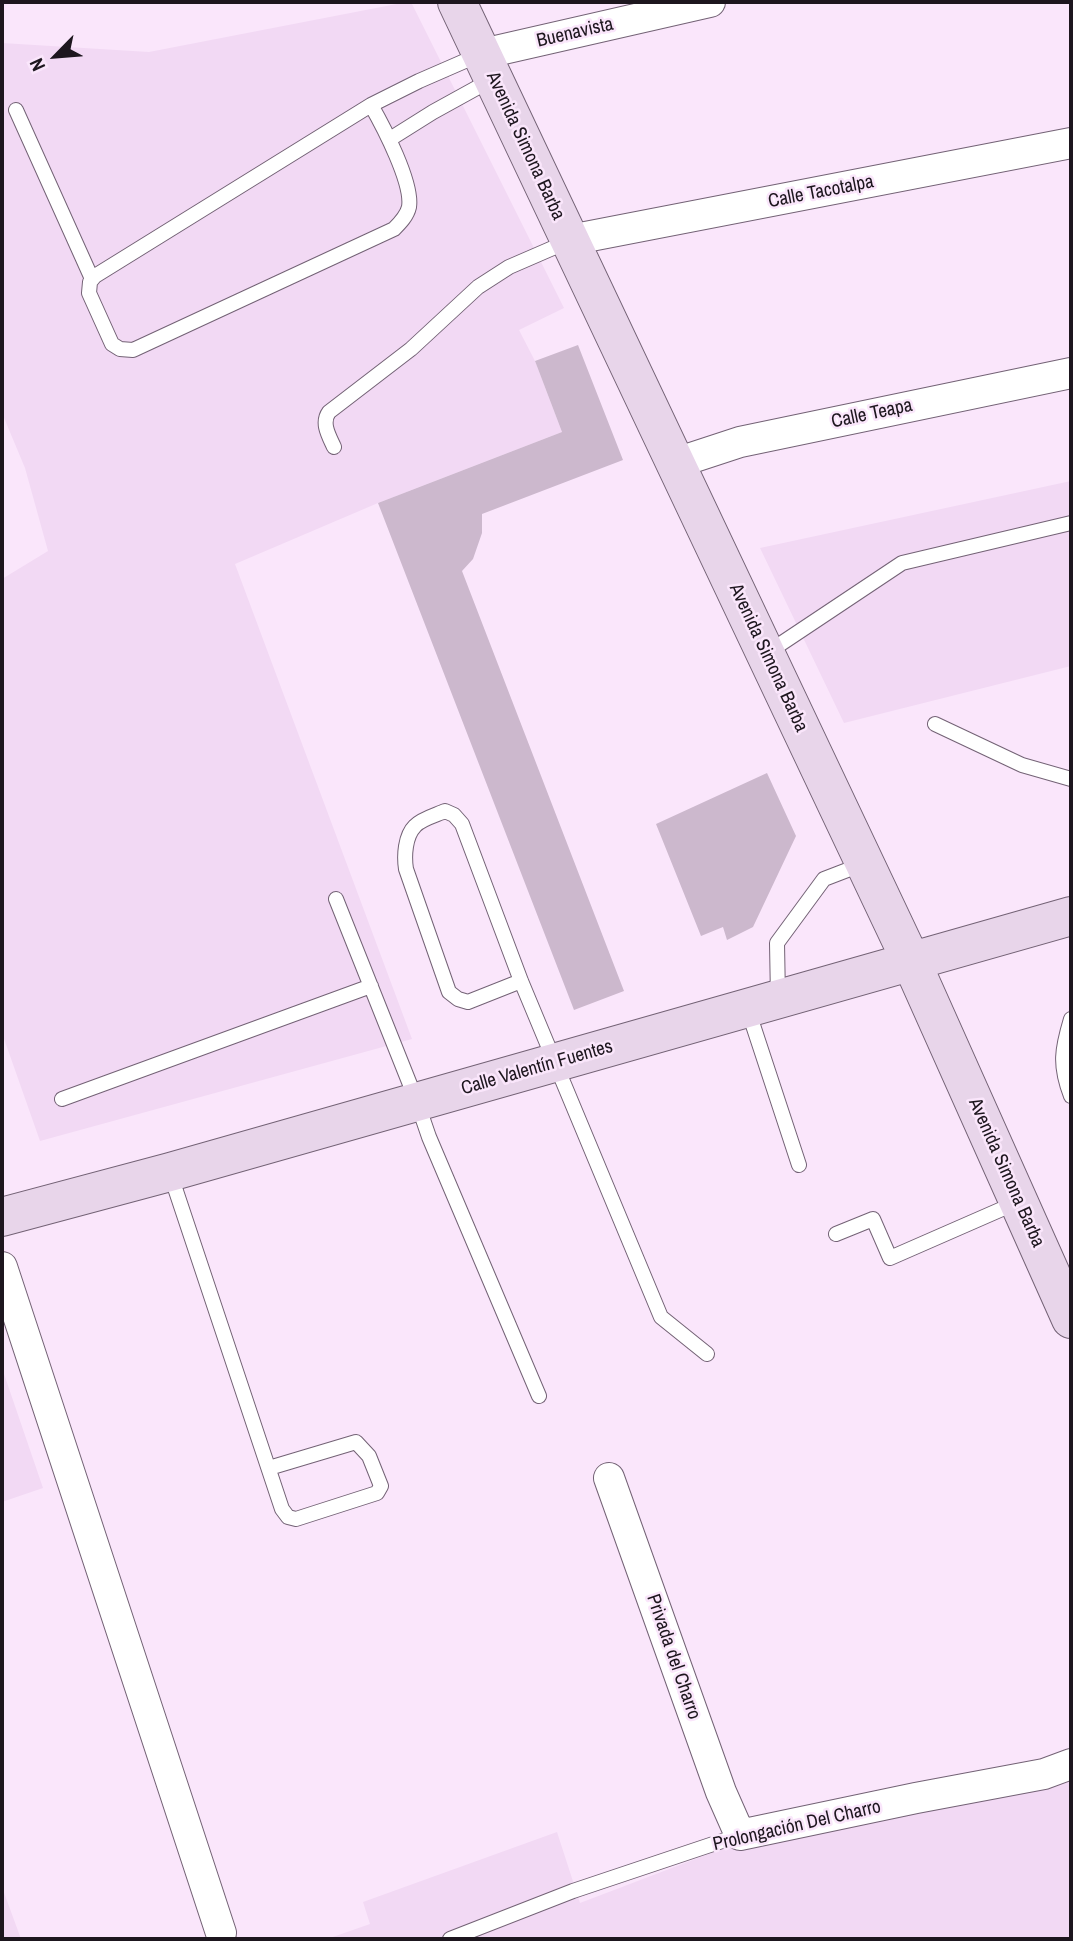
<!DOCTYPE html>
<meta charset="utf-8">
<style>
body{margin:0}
#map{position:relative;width:1073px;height:1941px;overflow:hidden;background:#fae6fb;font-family:"Archivo Narrow",sans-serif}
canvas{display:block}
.frame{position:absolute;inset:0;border:4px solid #1d161e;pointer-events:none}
.north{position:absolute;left:21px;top:21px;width:70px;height:70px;-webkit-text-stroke:5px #fae6fb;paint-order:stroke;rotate:245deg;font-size:19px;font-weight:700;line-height:28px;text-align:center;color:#1d161e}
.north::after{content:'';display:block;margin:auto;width:24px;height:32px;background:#1d161e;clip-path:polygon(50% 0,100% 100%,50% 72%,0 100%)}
</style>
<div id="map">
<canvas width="1073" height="1941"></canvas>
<div class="frame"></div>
<div class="north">N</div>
</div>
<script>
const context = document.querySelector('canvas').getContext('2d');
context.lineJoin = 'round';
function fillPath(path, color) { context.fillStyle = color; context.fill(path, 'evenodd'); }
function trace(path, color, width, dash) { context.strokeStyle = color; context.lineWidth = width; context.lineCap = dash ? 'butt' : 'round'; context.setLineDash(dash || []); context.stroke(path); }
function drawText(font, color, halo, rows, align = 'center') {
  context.font = font + ' "Archivo Narrow",sans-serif'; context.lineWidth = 5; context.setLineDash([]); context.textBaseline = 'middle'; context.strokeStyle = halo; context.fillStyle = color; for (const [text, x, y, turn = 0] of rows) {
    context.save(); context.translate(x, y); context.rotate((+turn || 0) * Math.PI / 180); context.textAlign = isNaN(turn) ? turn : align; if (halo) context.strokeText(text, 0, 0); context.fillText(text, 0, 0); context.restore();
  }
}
fillPath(new Path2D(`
 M407,2h4l153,306 -45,22 16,31 27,71 -184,71 -143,61 177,475 -372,102 -38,-108v-454l46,-28 -23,-83 -23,-55v-370l147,9z
 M1071,481v185l-227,57 -84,-175z
 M2,1368l41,120 -41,14z
 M1071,1769v170h-744l43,-15 -7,-22 194,-70 23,71 202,-77z
 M2,1887l19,52h-19z`), '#f2d9f4');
fillPath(new Path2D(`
 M578,345l45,115 -141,54v19l-9,26 -11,12 162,420 -50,19 -196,-507 184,-71 -27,-71z
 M767,773l29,63 -43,91 -26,13 -4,-13 -22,9 -45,-112z`), '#ccb8cd');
const lane = new Path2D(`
 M371,105c12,21 42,78 38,102 -2,9 -9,16 -15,22l-261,121 -13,-1 -8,-5 -23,-51 1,-11 5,-6 276,-171 48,-24 62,-27
 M16,110l76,169
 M390,139l43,-27 58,-32
 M334,447c-5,-11 -13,-24 -5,-35l82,-63 67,-62 31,-20 60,-26
 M767,653l135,-90 169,-40
 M935,724l87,41 49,14
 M336,899l81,203 12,35 110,259
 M521,981l-53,21 -10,-3 -9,-7 -43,-123c-2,-13 -1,-33 9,-43 6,-7 21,-11 30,-15l9,4 8,9 59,157 140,336 46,37
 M778,998l-1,-55 47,-64 39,-15
 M748,1010l51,155
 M1071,1019c-9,30 -12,46 0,77
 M62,1099l309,-113
 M170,1173l112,336 6,8 8,2 81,-26 4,-7 -12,-30 -13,-14 -87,26
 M836,1234l37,-15 17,39 128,-56
 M450,1939l123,-48 167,-56`);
const street = new Path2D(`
 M482,54l228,-52
 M570,240l501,-97
 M676,463l64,-21 331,-69
 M2,1267l219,666
 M609,1478l112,314 19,43 176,-37 128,-24 27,-10`);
const secondary = new Path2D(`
 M457,2l454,959 160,358
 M2,1217l168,-45 901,-256`);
trace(lane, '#736275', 16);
trace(street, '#736275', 32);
trace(secondary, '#736275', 40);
trace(lane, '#fff', 14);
trace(street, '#fff', 30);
trace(secondary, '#e8d5ea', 38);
drawText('19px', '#1d161e', '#fae6fb', [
 ["Buenavista",575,33,-13],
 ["Avenida Simona Barba",525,146,65],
 ["Calle Tacotalpa",821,192,-11],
 ["Calle Teapa",872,414,-12],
 ["Avenida Simona Barba",768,658,65],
 ["Calle Valentín Fuentes",537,1068,-16],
 ["Avenida Simona Barba",1006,1173,66],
 ["Privada del Charro",673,1657,71],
 ["Prolongación Del Charro",797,1826,-13]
]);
</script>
